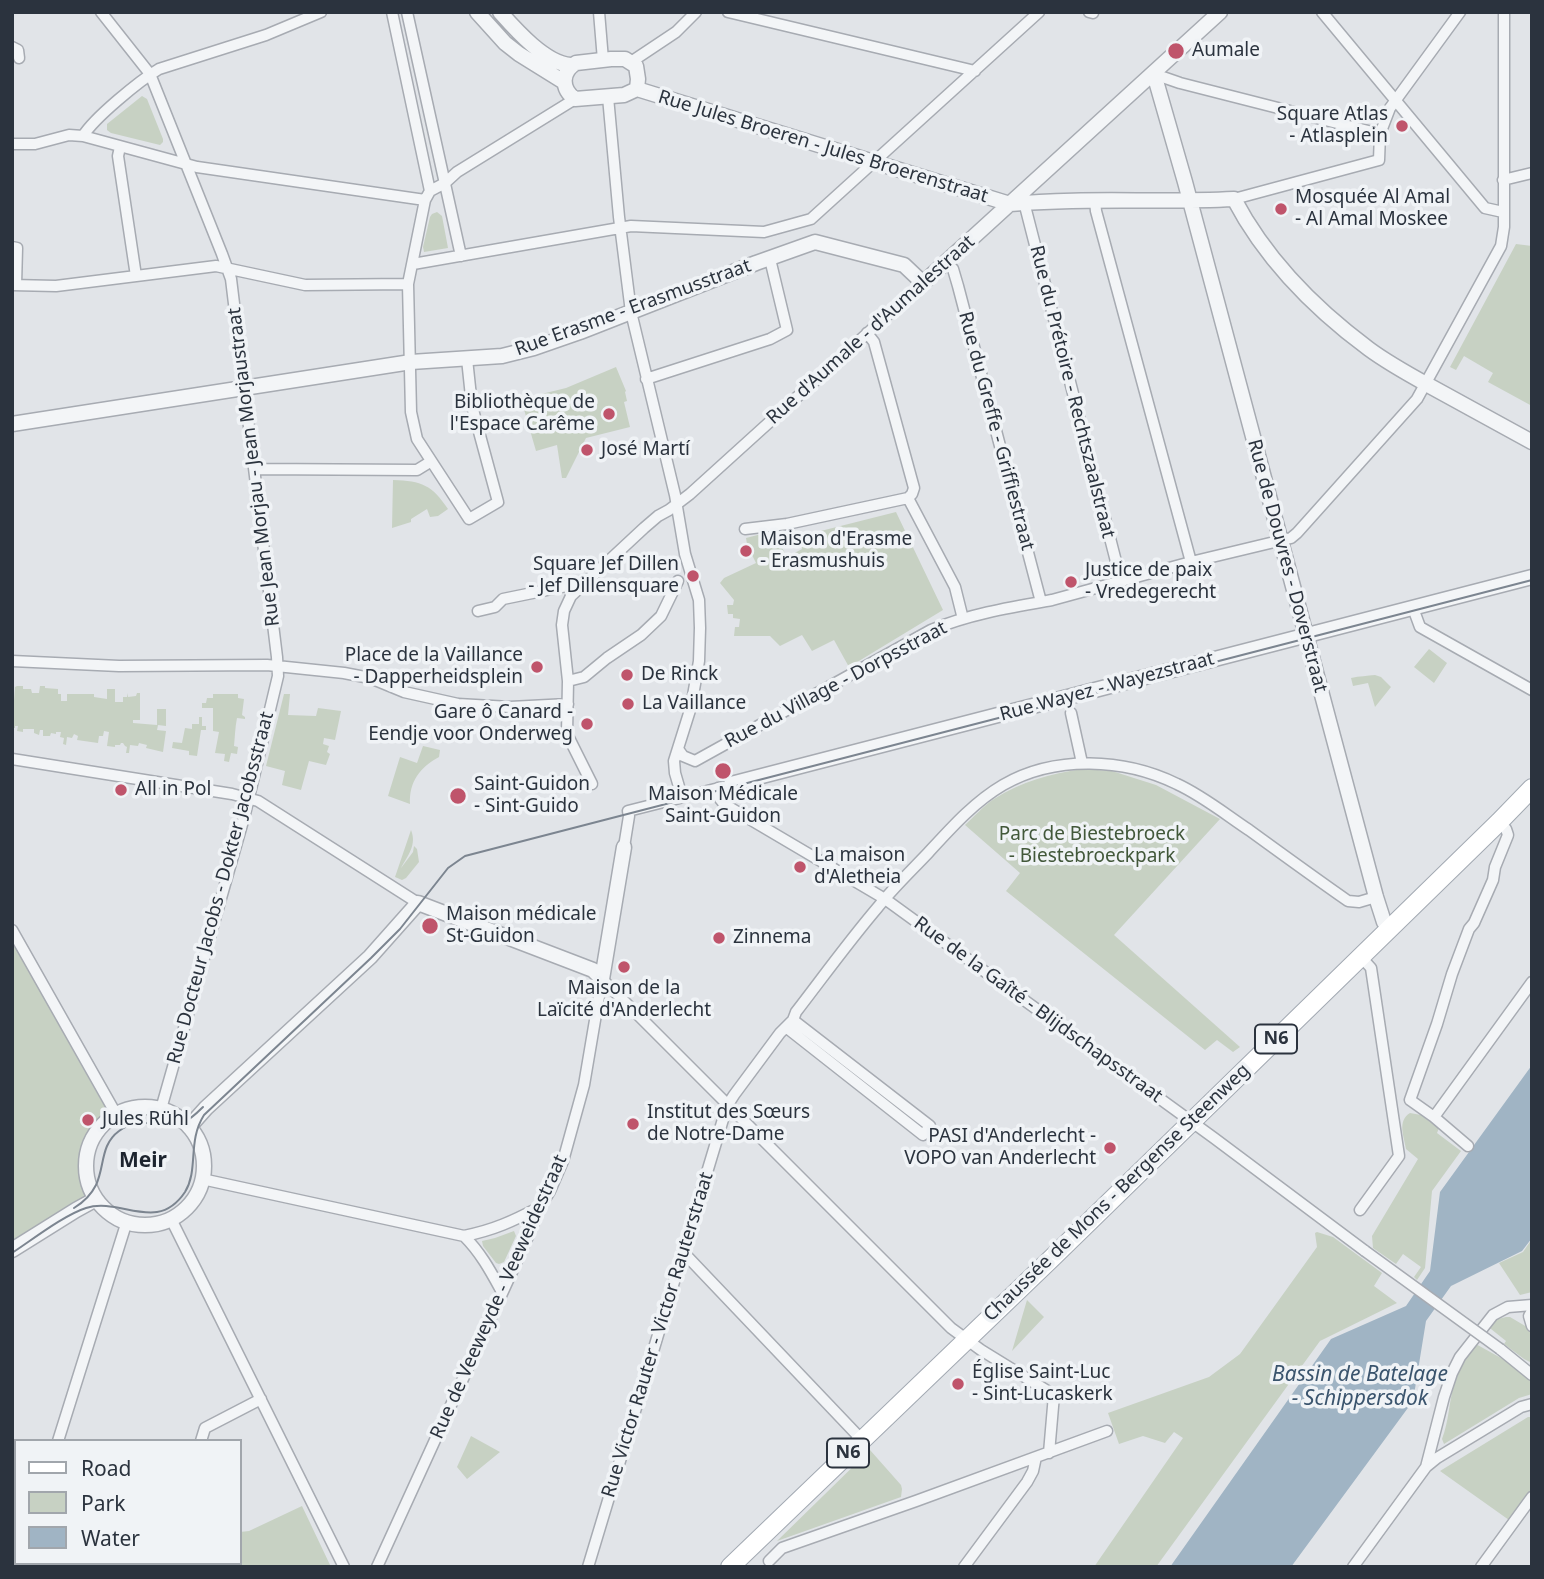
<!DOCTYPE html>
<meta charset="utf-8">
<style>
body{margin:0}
#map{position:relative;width:1544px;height:1579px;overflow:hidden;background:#e1e4e8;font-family:"Noto Sans",sans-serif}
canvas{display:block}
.frame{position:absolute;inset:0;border:14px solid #2b333e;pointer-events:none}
.legend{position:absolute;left:14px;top:1439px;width:228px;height:126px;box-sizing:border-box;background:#f0f3f6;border:2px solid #a1a6ac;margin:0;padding:9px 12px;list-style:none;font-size:21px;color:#2b333e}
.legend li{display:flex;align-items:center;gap:14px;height:35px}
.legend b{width:35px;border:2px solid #a1a6ac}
</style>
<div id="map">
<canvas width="1544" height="1579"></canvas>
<div class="frame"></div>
<ul class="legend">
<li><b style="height:9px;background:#fff"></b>Road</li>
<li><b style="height:19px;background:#c7d1c3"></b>Park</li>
<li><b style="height:19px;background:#a0b4c4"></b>Water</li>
</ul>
</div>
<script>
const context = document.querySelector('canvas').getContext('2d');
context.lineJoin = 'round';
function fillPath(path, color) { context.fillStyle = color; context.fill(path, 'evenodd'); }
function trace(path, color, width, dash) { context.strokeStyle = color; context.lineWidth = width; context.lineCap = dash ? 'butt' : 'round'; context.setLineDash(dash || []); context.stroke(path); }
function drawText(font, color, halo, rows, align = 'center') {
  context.font = font + ' "Noto Sans",sans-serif'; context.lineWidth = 7; context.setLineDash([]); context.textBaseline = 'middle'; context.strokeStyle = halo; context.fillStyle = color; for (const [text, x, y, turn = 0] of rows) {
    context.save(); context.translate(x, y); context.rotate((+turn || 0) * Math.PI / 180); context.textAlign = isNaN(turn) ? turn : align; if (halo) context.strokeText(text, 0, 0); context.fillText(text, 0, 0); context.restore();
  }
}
fillPath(new Path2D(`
 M142,96l5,3 16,40v3l-3,3 -49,-12 -4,-3v-6z
 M437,212l5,4 6,32 -24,4 -1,-5 7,-30 2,-3z
 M1516,244l16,2v160l-44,-24 5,-9 -29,-17 -8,14 -6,-3z
 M616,367l10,24 -1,1 2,9 -3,1 6,25 -44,11 -20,40h-4l-5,-33 -21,6 -15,-52 45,-11z
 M393,480c29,1 39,5 55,29l-10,7 -8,1 -3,-8 -16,10v3l-19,6z
 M896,512l47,98 -94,57 -15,-27 -22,11 -10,-16 -22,11 -10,-10h-36l1,-9h4l1,-8 -7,-1v-4h-5l-1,-9h6l1,-5 -14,-17 4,-5 32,-15 -4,-8 2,-2 -4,-9h-3l-1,-6 27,-7 14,26 15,-8 -1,-4 6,-3 -1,-3 -6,3 -3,-5z
 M1429,649l18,14 -13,20 -20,-16z
 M1375,675l6,2 10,10 -16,20 -7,-24 -15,3 -2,-8c9,-2 16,-2 24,-3z
 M17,686h6v3h8l1,4h7l1,-7h5v2l13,1v5h3v7h6v-7h27v3l13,2v-10h8v13h8v-5h4v-4l1,4 8,-1 1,-3h3v27h-7v3l24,2v-16h9v17l-8,-1 -1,5 9,1 -3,21 -17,-4 1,-3 -8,-2 -1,3 -8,-1 -1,8h-3l1,-6 -2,-1 -2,-3h-2l-1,2h-5v2l-8,-1 2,-14 -5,-1 -1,5h-4l-1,7 -21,-3 1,-4 -4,-2 -2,4 -5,-1 -1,8 -3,-1 1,-6 -4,-1 1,-5h-5v2l-5,-1 -1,3h-7v-6h-3l-1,5 -5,-2v-4h-11v3l-6,-1 1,-5h-3v2h-3l3,-41z
 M213,694h25v4l6,1 -2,16 3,2v2l-8,-1c-2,10 -2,18 -3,28l4,1 -1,7 -6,-1 -2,9 -5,-1 1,-7 -10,-1 4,-21 -6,-1v-23h-11v-5h4l1,-5h6z
 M284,694h6l-2,21 28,1 2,-8 23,3 -6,29 -11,-2 -1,6 6,2 -2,6 3,2 -4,11 -17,-4 -8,29 -19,-5 3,-14 -19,-5z
 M199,717h3v9h4v4h-5l-4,26 -8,-1v-4l-17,-3 1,-6 9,1 3,-15 7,1v-5h7z
 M423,746l17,4 -1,7c-19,10 -30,25 -29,47l-22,-8 12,-39 17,6z
 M1082,769l30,2 44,14 64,34 -106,116 126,112 -7,5 -16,-12 -12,10 -199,-159 14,-18 -55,-48c9,-8 18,-19 29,-26 28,-18 56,-25 88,-30z
 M411,830c6,15 -3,25 -10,38l12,-16 1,-6 3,3 2,13 -13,16 -4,2 -7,-3z
 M12,941l89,159 3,-1 3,10v5l-17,20 -7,16 -2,17 6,26 -2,4 -73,48z
 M1410,1113l11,2 18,13 -2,5 24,18 -29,40 -7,77 -8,12 -3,-3 7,-10 -18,-13 -7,10 -23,-16 -1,-12 46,-77 -12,-10c-2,-13 -9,-28 4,-36z
 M514,1231l2,5 -12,26 -5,2 -3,-1 -13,-17 -1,-5 13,-3z
 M1317,1232l16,5 49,36 -8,13 23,17 -77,38 -164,226h-62l89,-129 -9,-6 -9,11 -22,-7 -24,8 -11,-31 101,-36 31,-23 77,-107 -2,-14z
 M1532,1239v53l-12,3 -21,-32 24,-11z
 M1027,1300l17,17 -32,34z
 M1506,1317h4l22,13v33l-8,-4 -20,-15 2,-3 -20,-16 8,-5z
 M1474,1343l36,20 22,15v16l-13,4 -75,46 -2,-5c7,-18 7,-37 12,-55 4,-16 11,-27 20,-41z
 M1528,1417h4v72l-23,31 -69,-49z
 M471,1436l29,16 -33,27 -10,-12z
 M870,1450l31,35 1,4 -1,8 -124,44z
 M302,1506l29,61h-234l2,-4h141v-31l9,-1z`), '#c7d1c3');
fillPath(new Path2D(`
 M1532,1065v173l-10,13 -71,35 -25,35 -13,80 -122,166h-121l161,-228 75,-33 24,-35 10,-79z`), '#a0b4c4');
const minor = new Path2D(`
 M101,12l49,62 72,180 9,25 46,378 1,19 -33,138 -84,295
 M392,12l38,179
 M407,12l54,244
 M599,12l4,48
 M728,12l247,59
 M1089,12l4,1
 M1322,12l163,196 18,4
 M12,47l6,3 1,8
 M631,62l45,-30 20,-20
 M1154,74l26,9 200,51
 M608,97l11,120 12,95 44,183 10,59 14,46 1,28 -1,33 -8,46 -17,54 1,12 7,24
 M83,136c11,-18 56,-55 76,-67l107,-34 55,-23
 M12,144h23l34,-9 14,1 114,31 228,33
 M120,147l-2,9 18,120
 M1503,180l29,-7
 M1234,199l145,-39 1,-26 10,-26 70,-96
 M1095,201l1,10 95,351
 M1024,202l97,379
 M12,247l5,1 -1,37
 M945,262l8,7 5,17 83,316
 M413,264l218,-38 133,6 47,-13 228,-207
 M12,285l44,1 160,-20 89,19 103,-1
 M867,333l7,9 40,146 -2,6 -4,4
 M467,359l5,47 26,96 -29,17 -52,-80 -6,-27 -3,-128 17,-84 5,-9 15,-8 12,-11 118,-73
 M646,379l124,-40 17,-9 -17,-71
 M255,469l162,1 13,-8
 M908,498l47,89 8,32
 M745,529l42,-5 121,-26
 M1413,608l7,19 112,63
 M478,611l17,-4 8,-8 83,-17
 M12,661l107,5 148,-1 77,8 26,5 34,14 54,12 52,3 58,-3
 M568,681l16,-4 23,-19 34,-23 20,-19 17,-35
 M1071,713l11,50
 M678,749l5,7 12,5 236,-131c38,-16 81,-23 121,-30l139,-38 100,-24 6,-5 120,-134 84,-153 3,-19v-215
 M12,759l220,35 26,7 160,102
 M592,784l-25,-50 1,-53 -6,-56 2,-14 7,-15 73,-68 14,-12 11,-6 21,-16 233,-211
 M718,788l2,11 4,5 161,95 329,239 151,113
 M624,847l5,-31 -1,-5 95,-24
 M12,930l104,184
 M602,979l349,349 30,22 73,45 -5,58
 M787,1028l136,107 7,-9 -137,-106
 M1410,1100l27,-76 15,-50 17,-45 5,-6 19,-43 2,-13 13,-32 -2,-6 -7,-7
 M1410,1100l24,17 34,29
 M1434,1117l98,-135
 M202,1179l262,57c30,-6 49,-15 76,-29
 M1360,1210l39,-54 -28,-188 -10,-11
 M171,1219l173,348
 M464,1236c17,17 27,36 38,56
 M683,1252l179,188
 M1532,1311l-3,5 3,10
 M1500,1349l32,26
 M58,1441l69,-220
 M201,1441l4,-13 56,-29
 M1426,1467l11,-9 84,-51 11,-3
 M769,1561l13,-13 134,-47 191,-70
 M19,1567l1,-4
 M377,1567l154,-337 9,-23 10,-16 13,-30 21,-76 18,-106
 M588,1567l139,-461 7,-11 46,-62 13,-13 3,-8c27,-35 53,-71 82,-105 15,-19 33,-36 50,-54 23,-25 46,-51 75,-68 52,-30 121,-27 174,-1 26,12 48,30 72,46 33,24 66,48 99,71l11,1 17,-5
 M964,1567l63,-85 6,-11 3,-14
 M1353,1567l73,-100 18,-70 8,-24 8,-16 33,-42 15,-8 24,-2
 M1481,1567l51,-70`);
const tertiary = new Path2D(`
 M477,12l28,31 14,11 45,28
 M500,12c16,18 46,52 71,53
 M611,59h14l11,7 2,13 -1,10 -13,6 -49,4c-14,-10 -14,-27 1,-36z
 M1154,74l31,108 191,715 8,25 6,7
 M637,89l373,115c74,-7 149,-1 224,-5 31,59 81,110 135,150 19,14 39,25 59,36 35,19 69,38 104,57
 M12,424l399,-62 91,-6 32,-8 46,-16 176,-69 59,-21 89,23 19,18 297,-271
 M731,784l801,-207
 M602,979l22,-132
 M86 1166a59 59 0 1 1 118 0a59 59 0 1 1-118 0Z
 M189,1127l17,-19 164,-151 48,-54 175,67 9,9
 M12,1250l64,-40 20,-11`);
const primary = new Path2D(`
 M730,1567l323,-310 446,-435 33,-34`);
trace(minor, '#a7abb2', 13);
trace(tertiary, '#a7abb2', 17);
trace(primary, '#a2a9b2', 20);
trace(minor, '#f3f5f7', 10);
trace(tertiary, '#f3f5f7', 14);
trace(primary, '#fff', 18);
trace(new Path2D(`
 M74,1208c10,-6 17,-13 22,-23 9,-19 4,-40 23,-54 23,-18 41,0 63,-8 8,-3 15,-10 21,-16
 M12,1253c20,-13 52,-38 74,-45 35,-11 71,26 99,-16 14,-23 2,-50 19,-77l167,-157 29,-29 48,-61 17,-12 1067,-276`), '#7c8590', 2);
const minorBridge = new Path2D(`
 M1365,1251l135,98`);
trace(minorBridge, '#a7abb2', 13, []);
trace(minorBridge, '#f3f5f7', 10);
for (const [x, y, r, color] of [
 [1176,51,9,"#bf546b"],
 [1402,126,7,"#bf546b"],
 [1281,209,7,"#bf546b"],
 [609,414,7,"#bf546b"],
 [587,450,7,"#bf546b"],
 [746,551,7,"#bf546b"],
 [693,576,7,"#bf546b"],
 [1071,582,7,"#bf546b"],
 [537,667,7,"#bf546b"],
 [627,675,7,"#bf546b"],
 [628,704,7,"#bf546b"],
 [587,724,7,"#bf546b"],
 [723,771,9,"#bf546b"],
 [121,790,7,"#bf546b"],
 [458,796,9,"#bf546b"],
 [800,867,7,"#bf546b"],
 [430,926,9,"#bf546b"],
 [719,938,7,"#bf546b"],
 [624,967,7,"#bf546b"],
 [88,1120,7,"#bf546b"],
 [633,1124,7,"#bf546b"],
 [1110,1148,7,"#bf546b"],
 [958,1384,7,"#bf546b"]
]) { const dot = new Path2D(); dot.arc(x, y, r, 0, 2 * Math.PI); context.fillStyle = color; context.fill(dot); trace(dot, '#f0f3f6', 2.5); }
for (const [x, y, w] of [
 [1276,1039,42],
 [848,1453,42]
]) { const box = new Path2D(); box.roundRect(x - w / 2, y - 14.5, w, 29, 5); context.fillStyle = '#f0f3f6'; context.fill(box); trace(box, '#2b333e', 2); }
drawText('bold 18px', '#2b333e', null, [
 ["N6",1276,1039],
 ["N6",848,1453]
]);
drawText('19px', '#2b333e', '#f0f3f6', [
 ["Aumale",1192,51],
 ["Square Atlas",1388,115,"right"],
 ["- Atlasplein",1388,137,"right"],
 ["Mosquée Al Amal",1295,198],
 ["- Al Amal Moskee",1295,220],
 ["Bibliothèque de",595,403,"right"],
 ["l'Espace Carême",595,425,"right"],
 ["José Martí",601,450],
 ["Maison d'Erasme",760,540],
 ["- Erasmushuis",760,562],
 ["Square Jef Dillen",679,565,"right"],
 ["- Jef Dillensquare",679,587,"right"],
 ["Justice de paix",1085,571],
 ["- Vredegerecht",1085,593],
 ["Place de la Vaillance",523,656,"right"],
 ["- Dapperheidsplein",523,678,"right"],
 ["De Rinck",641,675],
 ["La Vaillance",642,704],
 ["Gare ô Canard -",573,713,"right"],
 ["Eendje voor Onderweg",573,735,"right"],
 ["Saint-Guidon",474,785],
 ["- Sint-Guido",474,807],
 ["All in Pol",135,790],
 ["Maison Médicale",723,795,"center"],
 ["Saint-Guidon",723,817,"center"],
 ["La maison",814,856],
 ["d'Aletheia",814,878],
 ["Maison médicale",446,915],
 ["St-Guidon",446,937],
 ["Zinnema",733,938],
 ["Maison de la",624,989,"center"],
 ["Laïcité d'Anderlecht",624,1011,"center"],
 ["Institut des Sœurs",647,1113],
 ["de Notre-Dame",647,1135],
 ["Jules Rühl",102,1120],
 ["PASI d'Anderlecht -",1096,1137,"right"],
 ["VOPO van Anderlecht",1096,1159,"right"],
 ["Église Saint-Luc",972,1373],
 ["- Sint-Lucaskerk",972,1395]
], 'left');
drawText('19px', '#2b333e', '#f0f3f6', [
 ["Rue Jules Broeren - Jules Broerenstraat",823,147,17],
 ["Rue Erasme - Erasmusstraat",633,308,-20],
 ["Rue d'Aumale - d'Aumalestraat",871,330,-42],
 ["Rue du Prétoire - Rechtszaalstraat",1072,392,76],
 ["Rue du Greffe - Griffiestraat",996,431,75],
 ["Rue Jean Morjau - Jean Morjaustraat",254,467,-97],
 ["Rue de Douvres - Doverstraat",1287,566,75],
 ["Rue du Village - Dorpsstraat",836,685,-28],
 ["Rue Wayez - Wayezstraat",1107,687,-15],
 ["Rue Docteur Jacobs - Dokter Jacobsstraat",221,888,-75],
 ["Rue de la Gaîté - Blijdschapsstraat",1038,1010,36],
 ["Chaussée de Mons - Bergense Steenweg",1117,1193,-44],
 ["Rue de Veeweyde - Veeweidestraat",499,1297,-66],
 ["Rue Victor Rauter - Victor Rauterstraat",658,1335,-73]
]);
drawText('19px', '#42583a', '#f0f3f6', [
 ["Parc de Biestebroeck",1092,835],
 ["- Biestebroeckpark",1092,857]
]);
drawText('bold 21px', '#1d242f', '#f0f3f6', [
 ["Meir",143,1161]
]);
drawText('italic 21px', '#3a546d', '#f0f3f6', [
 ["Bassin de Batelage",1360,1375],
 ["- Schippersdok",1360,1399]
]);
</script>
